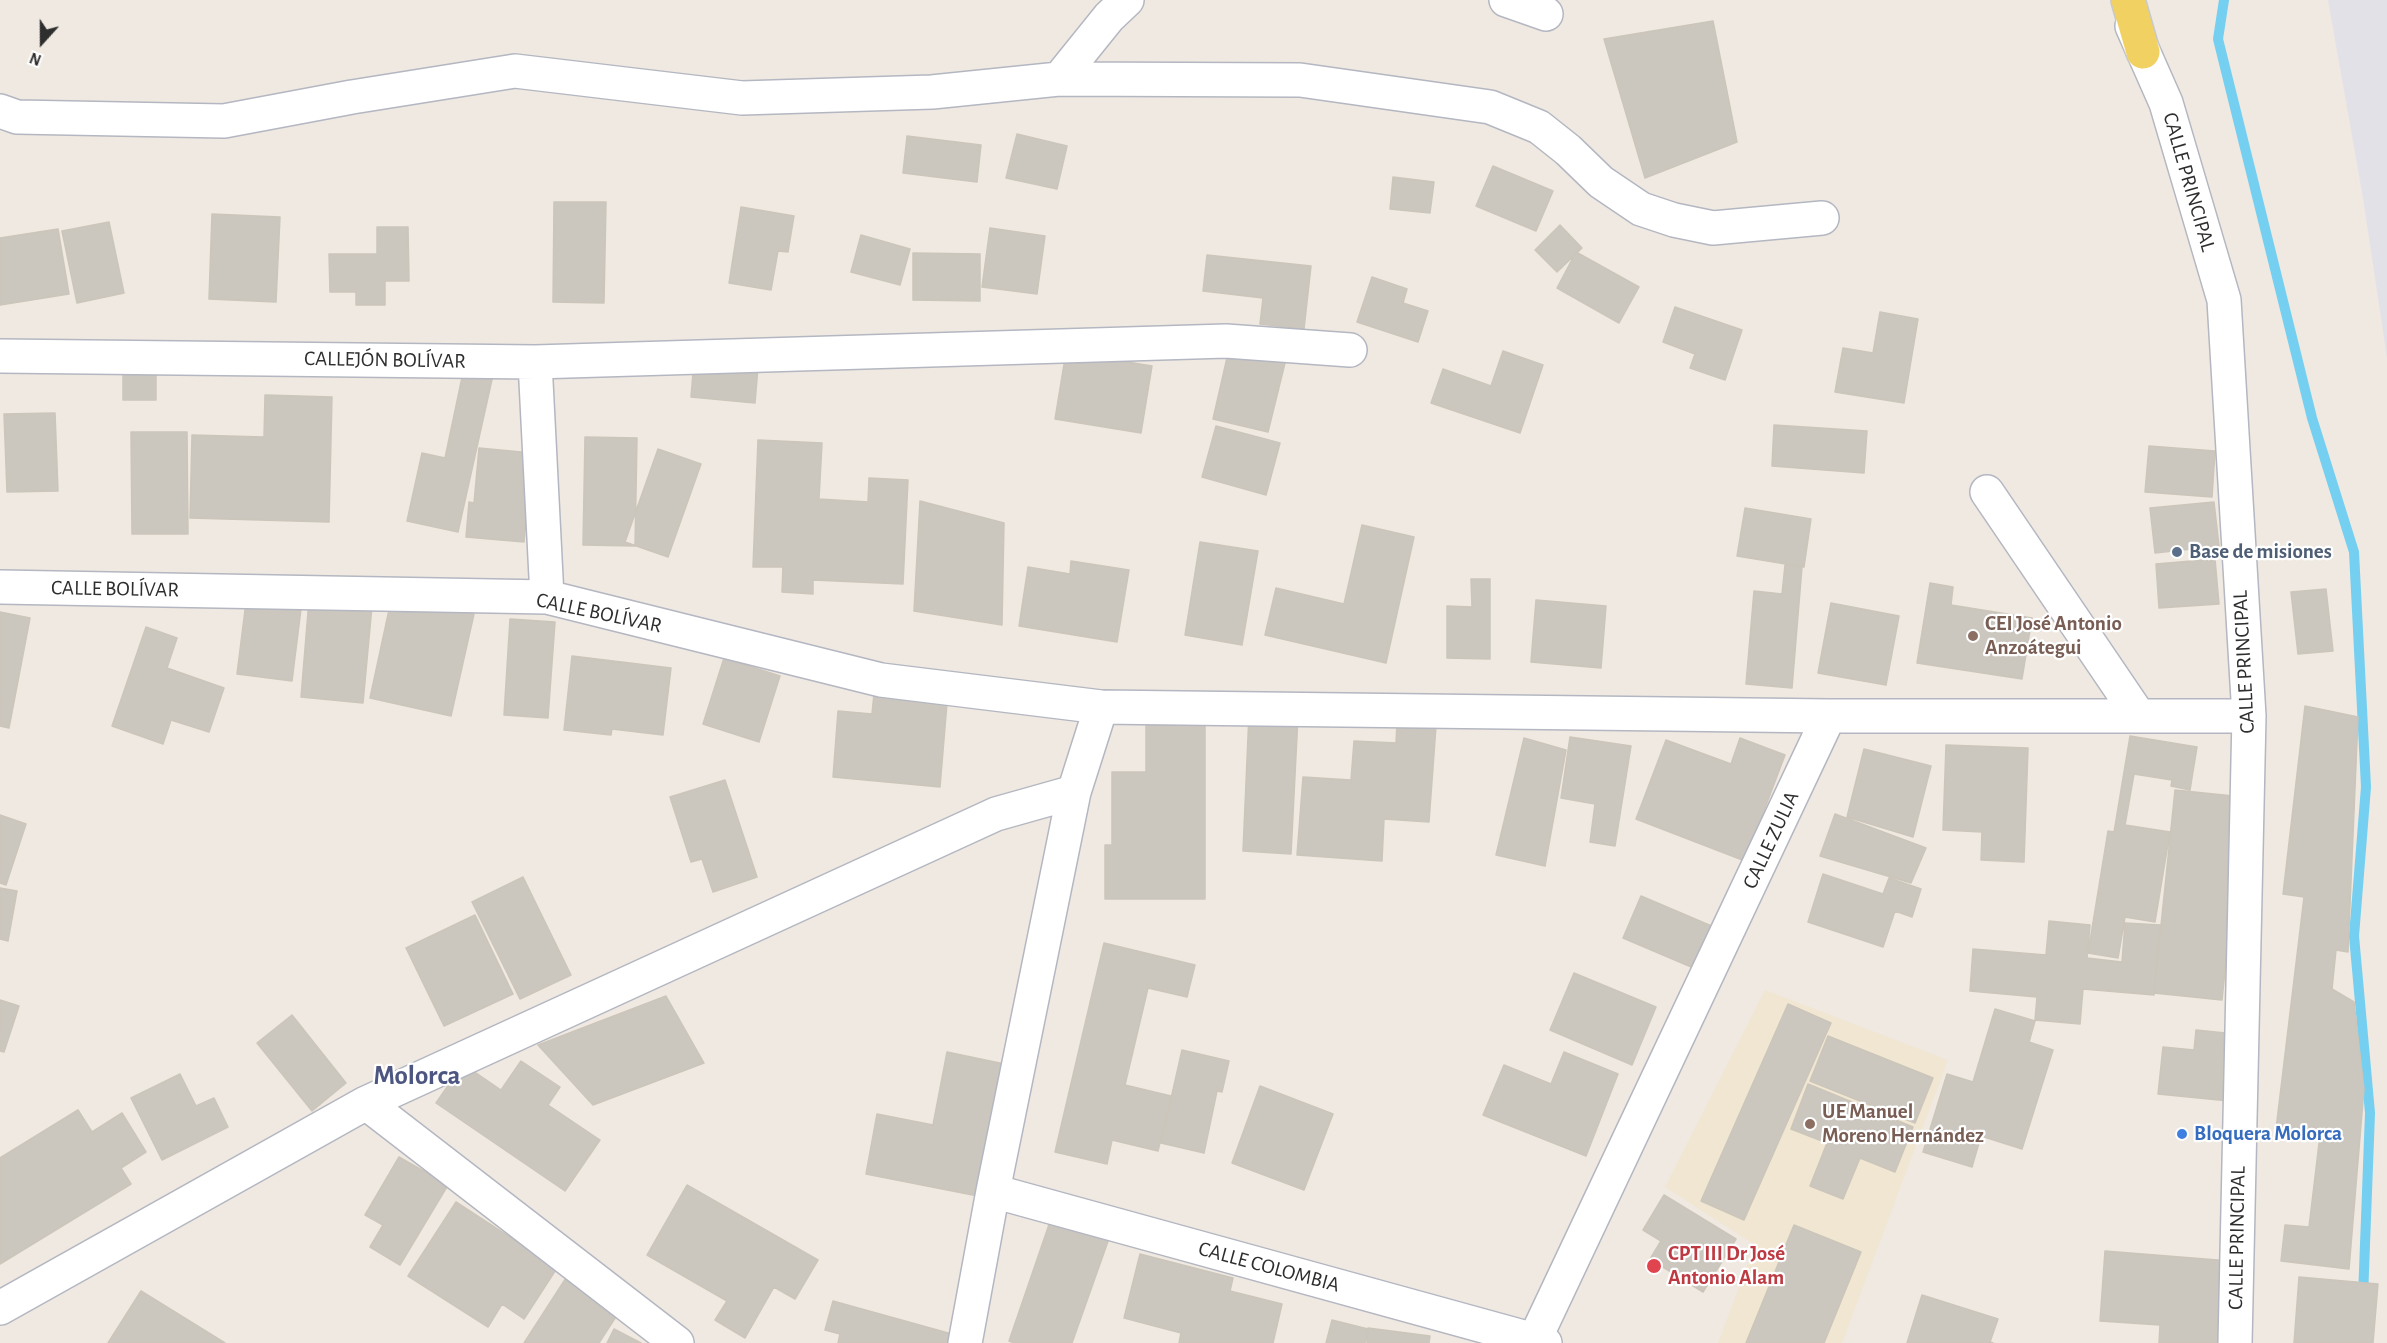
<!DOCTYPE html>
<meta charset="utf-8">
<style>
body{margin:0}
#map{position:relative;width:2387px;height:1343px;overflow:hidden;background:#efe9e1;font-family:"Alegreya Sans",sans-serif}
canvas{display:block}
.north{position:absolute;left:12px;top:12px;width:60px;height:60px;-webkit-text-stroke:4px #fff;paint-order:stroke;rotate:201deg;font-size:16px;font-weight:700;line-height:24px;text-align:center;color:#2e2e2e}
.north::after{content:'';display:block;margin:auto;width:21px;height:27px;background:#2e2e2e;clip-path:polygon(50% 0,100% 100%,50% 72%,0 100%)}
</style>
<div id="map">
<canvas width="2387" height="1343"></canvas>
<div class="north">N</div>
</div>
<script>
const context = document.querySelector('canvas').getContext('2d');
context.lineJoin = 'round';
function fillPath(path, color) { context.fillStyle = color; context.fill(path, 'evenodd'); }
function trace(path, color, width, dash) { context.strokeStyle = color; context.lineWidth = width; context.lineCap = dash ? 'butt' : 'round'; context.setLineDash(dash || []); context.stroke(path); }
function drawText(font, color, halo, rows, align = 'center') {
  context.font = font + ' "Alegreya Sans",sans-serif'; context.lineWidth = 4.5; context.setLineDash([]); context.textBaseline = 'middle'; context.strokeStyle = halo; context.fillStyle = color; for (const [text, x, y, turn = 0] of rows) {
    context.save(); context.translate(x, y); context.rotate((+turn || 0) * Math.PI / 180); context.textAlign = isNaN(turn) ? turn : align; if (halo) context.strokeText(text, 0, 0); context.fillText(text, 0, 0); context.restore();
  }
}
fillPath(new Path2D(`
 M2328,0h59v358l-24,-160z`), '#e3e1e8');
fillPath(new Path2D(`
 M1765,990l183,70 -106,283h-124l37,-98 -90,-58z`), '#f0e6d1');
trace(new Path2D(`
 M2224,0l-6,39 94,379 42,134 12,235 -12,149 16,177 -7,184`), '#75cff0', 10);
const building = new Path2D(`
 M1713,21l24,121 -92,36 -41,-139z
 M1017,134l50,12 -10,43 -51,-11z
 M907,136l74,9 -4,37 -74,-9z
 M1493,166l60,25 -17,40 -60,-25z
 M1393,177l41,5 -4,31 -40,-4z
 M554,202h52l-2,101 -51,-1z
 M741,207l53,9 -6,36 -10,-1 -7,39 -42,-7z
 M212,214l68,3 -4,85 -67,-3z
 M109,222l15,71 -47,10 -15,-72z
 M1560,225l22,23 -25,24 -22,-22z
 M377,227h31l1,54h-24v24h-29v-13h-26l-1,-38h48z
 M990,228l55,8 -8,58 -55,-7z
 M58,229l11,65 -69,11v-67z
 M861,235l49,14 -10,36 -49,-13z
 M1576,252l63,35 -20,36 -62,-35z
 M913,253l67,1v47l-67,-1z
 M1207,255l104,11 -7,63 -44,-5 3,-26 -60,-7z
 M1372,277l35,12 -4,14 25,8 -10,31 -61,-20z
 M1675,307l67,23 -17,50 -35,-12 5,-14 -32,-12z
 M1880,312l38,7 -14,84 -69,-11 8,-44 30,5z
 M1229,349l56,14 -17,69 -55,-13z
 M1503,351l40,14 -23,68 -89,-30 12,-34 48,17z
 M1066,352l86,14 -11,67 -86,-14z
 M694,361l64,6 -3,36 -64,-6z
 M123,363h33v37h-33z
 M464,368l29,7 -35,157 -51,-11 15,-68 23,5z
 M265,395l67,2 -3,125 -139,-4 2,-83 72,2z
 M55,413l3,78 -51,1 -3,-78z
 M1774,425l93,6 -3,42 -92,-7z
 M1216,426l64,17 -14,52 -64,-18z
 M131,432h56l1,102h-56z
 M585,437l52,1 -2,108 -52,-1z
 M758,440l64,3 -3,56 49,3 1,-24 39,2 -5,104 -90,-4v14l-31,-2 1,-25h-30z
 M2149,446l66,5 -3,46 -67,-5z
 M479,448l53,5 -8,89 -58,-5 3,-35 5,1z
 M658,449l43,15 -33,93 -43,-15z
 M920,501l84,22 -2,102 -88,-14z
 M2214,502l5,44 -64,7 -5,-45z
 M1745,508l66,11 -7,48 -67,-11z
 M1362,525l52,12 -28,126 -121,-28 11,-47 68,16z
 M1200,542l58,9 -16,94 -57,-10z
 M2215,559l4,45 -60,4 -3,-44z
 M1071,561l58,9 -12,72 -98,-16 9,-59 42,7z
 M1785,565l17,2 -10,121 -46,-4 8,-93 28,3z
 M1471,579h19v80l-43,-1v-52l25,1z
 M1930,583l23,4 -2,18 81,13 -10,61 -105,-16z
 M2326,589l7,62 -35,3 -7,-62z
 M247,594l55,7 -10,80 -55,-7z
 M392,596l82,18 -23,102 -81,-18z
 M309,600l63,6 -9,97 -62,-6z
 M1536,600l70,6 -5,62 -70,-6z
 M1831,603l68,13 -13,69 -68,-12z
 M0,612l30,6 -21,110 -9,-2z
 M510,619l45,3 -7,96 -44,-3z
 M146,627l31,11 -10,30 57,20 -15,44 -38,-12 -8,24 -51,-18z
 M572,656l99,12 -8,67 -51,-6 -1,6 -47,-5z
 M724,658l56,18 -21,66 -56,-18z
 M875,684l73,7 -8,96 -107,-10 5,-66 34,3z
 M2305,706l53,11 -10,235 -12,-2 -4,39 22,13 10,87 -15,180 -68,-8 4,-36 24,2 11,-92 -44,-6 28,-232 -21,-3z
 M1249,714l49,2 -7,138 -48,-3z
 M1146,719h59v180h-100v-54h7v-73h34z
 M1397,723l39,3 -7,96 -45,-3 -2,42 -85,-6 6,-78 48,3 3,-39 42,2z
 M2130,736l67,11 -7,43 -19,-4 1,-6 -38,-6 -9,51 45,7 -15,90 -30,-5 -7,41 -30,-5 20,-122 6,1z
 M1570,737l61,9 -16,100 -25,-4 5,-38 -34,-6z
 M1524,738l42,12 -21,116 -49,-11z
 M1740,738l45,17 -40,106 -109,-42 30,-79 65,24z
 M1946,745l82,3 -4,114 -43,-2 1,-28 -39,-2z
 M1864,749l67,17 -18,71 -66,-20z
 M725,780l32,97 -44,15 -11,-33 -11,3 -21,-65z
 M2175,790l68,7 -21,203 -68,-7z
 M1835,814l91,34 -15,35 -91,-27z
 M0,815l26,9 -20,61 -6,-2z
 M1823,874l60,20 6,-16 32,11 -9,28 -17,-6 -12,36 -75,-25z
 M523,877l48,98 -51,24 -48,-97z
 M0,888l17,3 -9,50 -8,-2z
 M1641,896l80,34 -18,42 -80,-34z
 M475,915l38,79 -69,32 -38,-78z
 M2049,921l41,4 -3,33 35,4 3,-39 35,2 -6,70 -71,-6 -3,35 -45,-4 2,-23 -67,-6 3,-42 73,6z
 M1104,943l91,22 -8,32 -39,-9 -23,97 46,11 -13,55 -46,-11 -5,24 -52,-12z
 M1574,973l82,34 -24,58 -82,-35z
 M666,996l38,67 -111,42 -55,-60z
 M0,1000l19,6 -15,46 -4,-1z
 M1788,1004l43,19 -87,197 -43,-19z
 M1995,1009l40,12 -6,21 24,8 -31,99 -41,-13 -9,31 -49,-15 24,-78 26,8z
 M292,1015l54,68 -34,28 -55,-68z
 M2196,1030l39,4 -6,67 -71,-7 5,-47 31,3z
 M1828,1036l105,42 -18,45 -105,-42z
 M1182,1050l47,11 -7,31 -5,-1 -13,62 -43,-10z
 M947,1052l67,14 -26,132 -122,-24 11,-60 56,11z
 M1564,1052l54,22 -32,82 -103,-41 21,-50 47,19z
 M521,1061l39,26 -12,18 52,35 -35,51 -129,-88 27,-39 38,26z
 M180,1074l16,32 18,-8 14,29 -66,33 -31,-62z
 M1808,1084l105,43 -18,45 -35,-14 -17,41 -33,-13 17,-43 -36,-14z
 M1260,1086l73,28 -29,76 -72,-27z
 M78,1110l14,22 30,-19 24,39 -25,16 10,16 -131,80v-106z
 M399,1157l49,28 -48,80 -30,-18 13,-22 -18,-10z
 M687,1185l131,75 -23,39 -21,-12 -29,51 -30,-18 12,-19 -80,-46z
 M1664,1195l72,44 -33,53 -53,-33 11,-18 -18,-11z
 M456,1202l101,66 -33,51 -22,-15 -14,23 -80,-51z
 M1054,1210l58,20 -40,113h-58l-5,-2z
 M1794,1225l67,27 -37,91h-78z
 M2105,1251l125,10 -6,82h-65l1,-18 -60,-4z
 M1140,1254l93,24 -3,13 52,13 -9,39h-94l2,-10 -57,-15z
 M2299,1277l79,7 -5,59h-79z
 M566,1278l53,34 -20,31h-75z
 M141,1291l84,52h-117z
 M1922,1295l76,24 -8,23 3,1h-86z
 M833,1301l126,35 -2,7h-119l2,-9 -15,-4z
 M1332,1320l36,9 -3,14h-39z
 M1368,1328l62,8 -1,7h-62z
 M614,1329l27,14h-34z`);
fillPath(building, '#cbc7bf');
trace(building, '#cbc5ba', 1.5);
const minor = new Path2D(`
 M1506,0l40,14
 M2132,26l34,77 58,197 25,416 -14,627
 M1059,79l50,-62 18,-17
 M0,111l17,6 207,4 128,-24 163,-26 227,27 190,-6 127,-13 241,1 190,27 49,20 29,23 33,32 40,27 33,11 39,8 109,-10
 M0,356l535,6 12,235
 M535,362l691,-21 124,9
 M1987,492l152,224
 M0,587l547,10 334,83 220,27 -27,85 -81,399 -28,152
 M1101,707l728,9
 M366,1103l311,240
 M993,1191l552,152
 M0,1308l366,-205 630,-289 78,-22
 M1533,1343l296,-627h420`);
const major = new Path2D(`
 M2128,0l15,52`);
trace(minor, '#b4b7c1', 36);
trace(major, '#c9c9c9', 36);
trace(minor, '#fff', 33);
trace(major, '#f2d163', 33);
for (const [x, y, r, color] of [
 [2177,552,6,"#5c6f8a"],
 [1973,636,6,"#8d6e63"],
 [1810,1124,6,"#8d6e63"],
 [2182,1134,6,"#3f7fe0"],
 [1654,1266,8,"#e0444e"]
]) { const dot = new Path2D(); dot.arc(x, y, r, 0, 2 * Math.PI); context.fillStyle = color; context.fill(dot); trace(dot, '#fff', 2); }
drawText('21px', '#2e2e2e', '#fff', [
 ["CALLE PRINCIPAL",2189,182,74],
 ["CALLEJÓN BOLÍVAR",385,360,1],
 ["CALLE BOLÍVAR",115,589,1],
 ["CALLE BOLÍVAR",599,613,12],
 ["CALLE PRINCIPAL",2244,662,-93],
 ["CALLE ZULIA",1771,840,-65],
 ["CALLE PRINCIPAL",2237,1238,-89],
 ["CALLE COLOMBIA",1269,1267,15]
]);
drawText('bold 21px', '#4e5e75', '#fff', [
 ["Base de misiones",2189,552]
], 'left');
drawText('bold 21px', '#785e54', '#fff', [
 ["CEI José Antonio",1985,624],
 ["Anzoátegui",1985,648],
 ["UE Manuel",1822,1112],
 ["Moreno Hernández",1822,1136]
], 'left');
drawText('bold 21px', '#366cbe', '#fff', [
 ["Bloquera Molorca",2194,1134]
], 'left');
drawText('bold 21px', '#be3a42', '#fff', [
 ["CPT III Dr José",1668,1254],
 ["Antonio Alam",1668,1278]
], 'left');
drawText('bold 27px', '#4d5680', '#fff', [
 ["Molorca",417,1076]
]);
</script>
